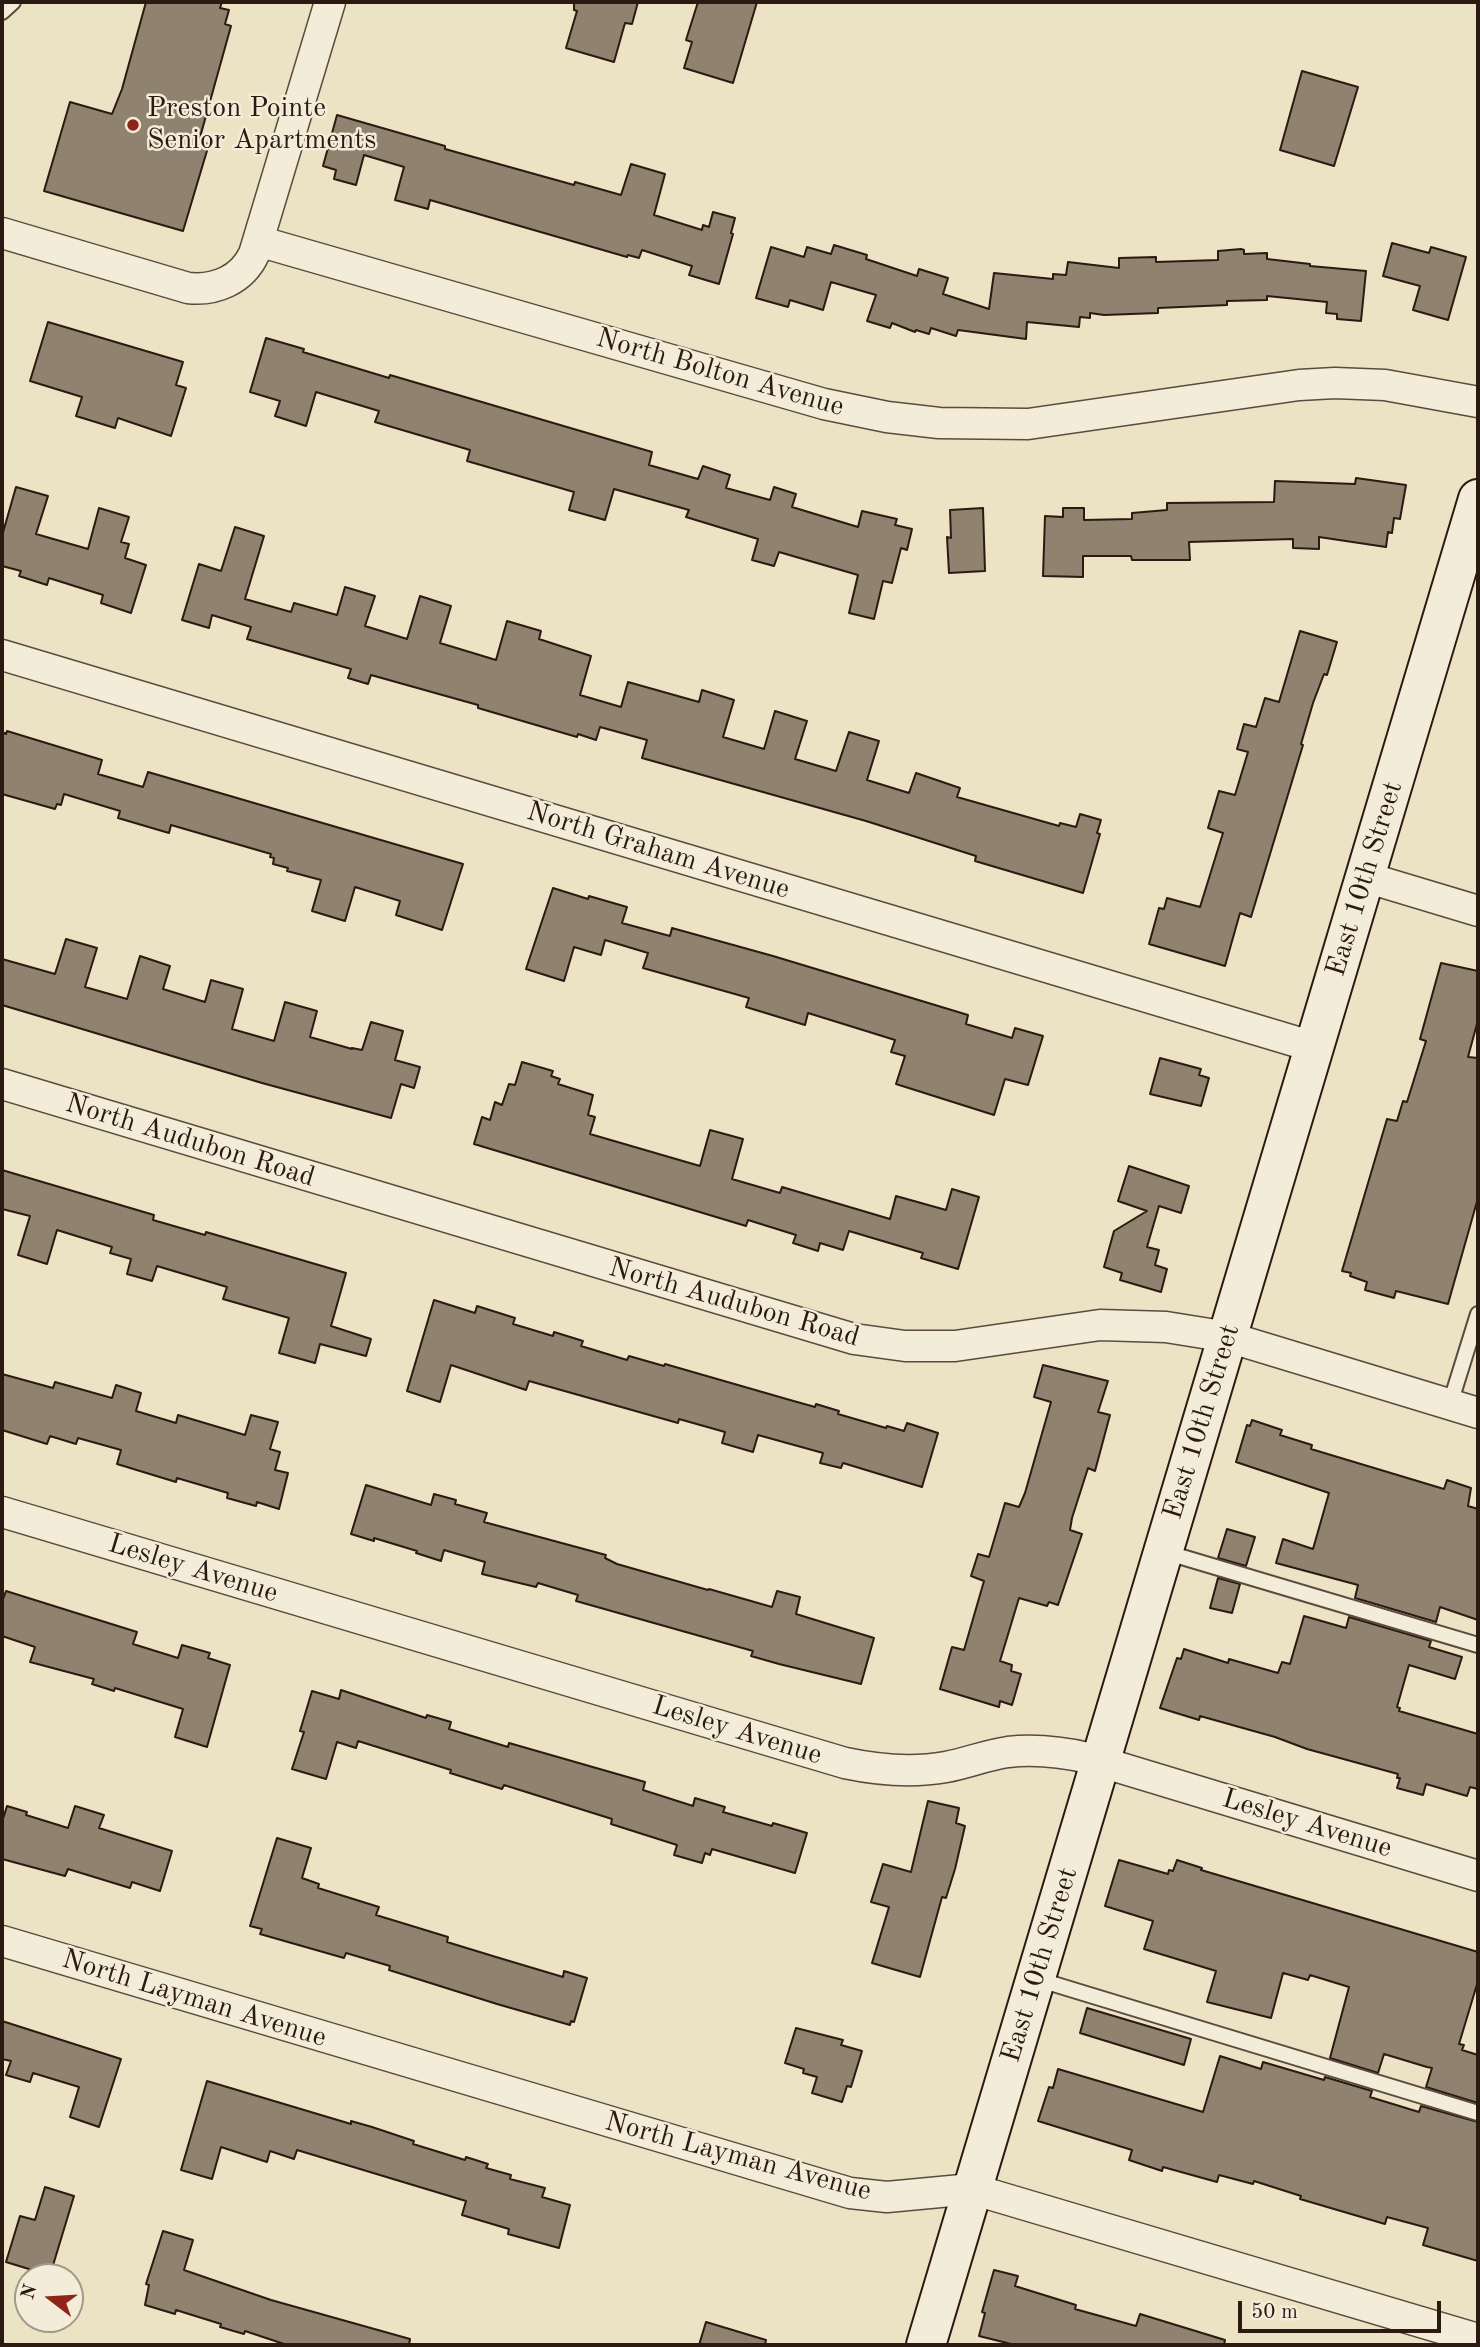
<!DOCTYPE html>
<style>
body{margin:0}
#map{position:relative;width:1480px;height:2347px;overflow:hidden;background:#ece2c4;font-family:"Old Standard TT",serif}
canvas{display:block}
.frame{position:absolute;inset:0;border:4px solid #2b1912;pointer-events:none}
.north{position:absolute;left:14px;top:2263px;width:70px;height:70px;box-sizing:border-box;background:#f3ecd9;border:2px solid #a39889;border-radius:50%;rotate:287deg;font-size:19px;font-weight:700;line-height:28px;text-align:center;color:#2b1912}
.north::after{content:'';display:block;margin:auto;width:24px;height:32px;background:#8f2418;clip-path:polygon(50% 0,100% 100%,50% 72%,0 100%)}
.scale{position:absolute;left:1238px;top:2301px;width:203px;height:32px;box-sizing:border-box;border:4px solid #2b1912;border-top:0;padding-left:9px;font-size:21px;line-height:24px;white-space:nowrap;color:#2b1912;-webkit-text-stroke:5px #f3ecd9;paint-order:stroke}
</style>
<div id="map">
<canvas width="1480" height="2347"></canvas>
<div class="frame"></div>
<div class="north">N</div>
<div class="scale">50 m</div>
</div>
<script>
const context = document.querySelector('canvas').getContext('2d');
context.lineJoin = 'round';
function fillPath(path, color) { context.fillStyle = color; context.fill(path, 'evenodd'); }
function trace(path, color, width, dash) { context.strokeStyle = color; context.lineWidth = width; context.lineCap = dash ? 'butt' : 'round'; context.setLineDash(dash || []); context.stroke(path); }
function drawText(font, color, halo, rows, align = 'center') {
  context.font = font + ' "Old Standard TT",serif'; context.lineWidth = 5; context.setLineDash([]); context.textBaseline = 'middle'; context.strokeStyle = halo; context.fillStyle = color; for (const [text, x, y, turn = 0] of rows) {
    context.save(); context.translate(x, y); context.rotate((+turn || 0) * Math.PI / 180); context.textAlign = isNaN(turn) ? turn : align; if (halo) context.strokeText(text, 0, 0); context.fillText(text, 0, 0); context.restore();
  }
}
const building = new Path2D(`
 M146,2h76l-2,6 9,2 -4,14 6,2 -32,115 10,3 -26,87 -139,-40 26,-89 42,12 10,-25z
 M574,2h64l-6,22 -7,-1 -11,39 -48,-14 11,-37 -3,-1z
 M698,2h59l-24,81 -49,-15 8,-26 -6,-2z
 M1302,71l56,16 -24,79 -54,-16z
 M337,115l108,31v3l129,36 1,-3 46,13 10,-31 34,10 -11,41 48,15 1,-5 6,2 4,-15 22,6 -4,15 2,1 -14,50 -30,-9 3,-9 -50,-16 -3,8 -11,-3 -1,2 -197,-57 -2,9 -33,-9 9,-33 -40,-12 -8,30 -22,-6 2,-9 -13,-4z
 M1392,243l37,10 2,-6 35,10 -18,63 -35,-10 7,-24 -37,-10z
 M834,245l33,10 -1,4 51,17 2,-7 29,9 -5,16 46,15 5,-36 59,6v-5l13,1 2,-13 51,6v-10l37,-1v5l62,-2v-9l23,-2 3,1v4l23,-1v6l43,5v2l56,5 -5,50 -24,-2v-5l-11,-1 1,-11 -60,-6v4l-40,1v4l-69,3v5l-54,2 -14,-2v5l-10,-1 -1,10 -52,-5 -1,17 -68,-9 -2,6 -25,-8 -2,6 -13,-4 -1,2 -23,-9 -2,5 -23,-7 9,-26 -45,-13 -8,28 -33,-10 -2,7 -32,-9 15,-51 33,10 3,-10 24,7z
 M48,322l135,40 -7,23 10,3 -15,48 -53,-18 -3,10 -39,-12 6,-19 -52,-16z
 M266,338l38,11 -1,3 86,26 1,-3 262,77 -3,13 49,14 5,-13 27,9 -4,13 44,12 4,-13 22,7 -4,13 66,20 4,-16 35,8 -2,6 17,4 -5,21 -6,-2 -9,35 -9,-2 -9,38 -25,-6 9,-38 -79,-23 -5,14 -22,-6 6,-21 -72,-22 3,-7 -75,-21 -9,31 -36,-10 5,-18 -107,-31 3,-11 -95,-28 4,-11 -63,-19 -10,34 -31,-10 5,-15 -30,-9z
 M1356,478l50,7 -6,34 -6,-1 -2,15 -4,-1 -2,15 -67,-10v12l-26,-1v-9l-104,3 1,18h-58l-1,-4h-48v21l-40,-1 2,-60 18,1v-9h21v12l48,-1v-6l35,-3v-7l107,-1 1,-21 80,3z
 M16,487l32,9 -12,38 52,15 11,-41 30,9 -8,25 8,2 -4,14 21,7 -15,48 -30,-10 2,-8 -54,-17 -2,7 -28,-9 2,-5 -19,-5v-30z
 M983,508l2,63 -36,2 -2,-36 4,1 -1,-28z
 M235,527l29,9 -19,63 46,13 3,-9 43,12 8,-28 30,9 -10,30 42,13 13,-43 31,10 -11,37 56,17 11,-39 34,10 -2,8 52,17 -11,39 41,12 7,-25 71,20 3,-12 32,10 -11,37 41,12 11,-38 32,10 -12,38 41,12 13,-39 30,9 -12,39 42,13 7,-20 44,15 -3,9 102,29 1,-3 16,4 4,-13 21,6 -4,13 3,1 -17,59 -108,-32 1,-5 -110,-35 -224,-63 5,-18 -47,-13 -4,13 -18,-6 -1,3 -99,-29v-3l-107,-30 -3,9 -20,-6 3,-9 -104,-30 4,-12 -39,-12 -3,13 -27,-8 17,-56 22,7z
 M1300,631l37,11 -10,33 -3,-1 -11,29 -12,41 2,1 -52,172 -11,-4 -15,53 -76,-22 10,-36 5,1 3,-11 33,9 23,-74 -15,-5 11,-37 16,4 13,-43 -11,-3 7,-25 12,3 9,-29 14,4z
 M7,731l95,29 -4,14 45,13 5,-15 315,92 -21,66 -46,-15 4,-14 -45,-14 -10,34 -33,-10 9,-31 -34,-9 1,-3 -15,-4 1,-6 -4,-1 1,-3 -100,-29 -2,8 -51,-15 2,-7 -56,-17 -3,11 -4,-1 -2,5 -53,-15v-62l4,2z
 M553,888l35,11 1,-3 38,11 -5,16 48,13 2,-8 101,28 195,59 -2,9 46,14 3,-10 28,8 -15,49 -23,-6 -11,36 -98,-31 9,-28 -14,-4 4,-12 -87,-27 -3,12 -59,-18 3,-9 -106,-30 5,-15 -43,-13 -4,15 -27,-8 -10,34 -38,-12z
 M66,939l31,9 -12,39 42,12 13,-43 30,10 -7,23 42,13 6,-22 32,9 -11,40 42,12 11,-39 32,9 -7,26 42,12v-1l10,2 9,-28 32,9 -8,29 25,7 -6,21 -13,-4 -10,34 -129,-35 -260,-78v-46l53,15z
 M1441,963l37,8v49l-10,37 10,1v140l-30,106 -52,-13 -2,7 -29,-8 2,-8 -17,-6 1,-3 -9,-2 45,-152 10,2 6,-20 4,1 19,-61 -6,-2z
 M1160,1058l41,11 -2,6 10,3 -8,28 -51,-12z
 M522,1062l31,9 -2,5 9,3 -2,5 35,11 -5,20 7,2 -5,17 110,32 10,-36 33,9 -11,40 48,14 2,-6 108,32 6,-23 50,14 6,-21 27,8 -21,72 -37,-11 2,-5 -74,-22 -6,19 -23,-7 -2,8 -25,-8 3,-8 -48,-15 -2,6 -272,-82 8,-27 8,3 5,-18 7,3 7,-21 6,1z
 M1129,1166l60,20 -8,27 -22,-7 -12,41 12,3 -4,15 12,4 -6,23 -41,-12 2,-7 -18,-6 10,-36 33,-20 -29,-10z
 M2,1170l152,45 -1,5 52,15 1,-3 140,41 -15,53 40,13 -5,17 -46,-12 -5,19 -36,-10 10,-35 -66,-19 4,-12 -70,-21 -5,15 -25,-7 4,-15 -21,-6 2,-6 -55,-17 -10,34 -29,-9 12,-39 -28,-7z
 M434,1300l41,13 2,-7 38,12 -2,6 40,12 1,-4 29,9 -2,5 46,14 2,-4 35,10 1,-2 125,36 25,7 1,-3 23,7 -1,3 48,14 1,-2 17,5 3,-8 31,10 -16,54 -79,-24 -2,5 -21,-5 3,-10 -65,-18 -5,17 -31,-9 3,-11 -46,-13 -1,4 -149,-42 -3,9 -75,-25 -11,37 -33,-11z
 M1043,1365l65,16 -10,31 12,3 -15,56 -7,-3 -16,50 -2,12 12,4 -24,71 -9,-3 -2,4 -28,-8 -19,63 12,4 -1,6 10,3 -9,31 -12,-4 -1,6 -59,-18 12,-42 12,3 20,-69 -13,-5 7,-22 11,3 16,-54 14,4 6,-14 26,-91 -17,-5z
 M2,1374l51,14 2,-6 57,16 4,-13 25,8 -5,18 40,12 2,-8 67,20 6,-20 27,7 -8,27 10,3 -5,18 13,3 -9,36 -22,-7 -1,4 -29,-8 1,-5 -51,-15 -1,4 -59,-18 4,-14 -43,-12 -2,6 -26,-8 -3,8 -45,-14z
 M1252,1420l30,10 -2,5 32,10 -1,4 133,40 3,-9 24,8 -3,18 10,3v111l-38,-13 -4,15 -81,-24 3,-13 -82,-22 7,-24 30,10 16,-56 -93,-31 11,-37 3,1z
 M366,1485l65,20 3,-11 22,6 -1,4 32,9 -3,9 122,33 -1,3 12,6 91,26 1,-1 63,18 5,-16 23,6 -4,17 78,24 -13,46 -82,-20 -28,-8 2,-5 -177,-50 2,-6 -40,-12 -2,4 -54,-13 3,-12 -41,-12 -3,11 -25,-8 1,-2 -43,-13v3l-23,-7z
 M1227,1529l28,8 -9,29 -28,-8z
 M1218,1578l22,6 -8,29 -22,-5z
 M6,1591l131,41 -4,12 45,14 4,-13 28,8 -2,5 22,7 -23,82 -32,-10 8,-28 -68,-21 -1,3 -22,-7 2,-5 -64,-17 5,-15 -33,-11v-34z
 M1304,1616l42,12 3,-11 82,24 -2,6 33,10 -7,22 -46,-14 -12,42 3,1 -1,3 79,23v55l-8,-2 -3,9 -41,-12 -3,11 -26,-7 3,-10h-3l1,-4 -91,-25 -32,-12 -75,-21 -1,4 -39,-12 17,-50 4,1 3,-10 44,14 1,-4 49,14 4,-11 8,2z
 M341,1690l85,28 1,-3 24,7 -2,7 59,18 1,-4 136,39 -2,8 50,16 2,-8 30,9 -2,5 49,14 1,-3 34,10 -12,40 -83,-24 -2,6 -5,-2 -3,10 -28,-8 3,-10 -66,-21 1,-5 -108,-34 -2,4 -52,-16 1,-3 -93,-29 -2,7 -19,-6 -11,37 -34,-10 12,-37 -4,-1 12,-40 27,8z
 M928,1801l31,7 -3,15 9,3 -10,43 -9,29 -4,-1 -22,80 -48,-14 17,-56 -18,-5 12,-38 28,8z
 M7,1806l20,6 -1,3 42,13 7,-22 29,9 -5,13 73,23 -12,40 -28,-9 -2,6 -62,-19 -3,7 -63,-17v-37z
 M277,1838l34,10 -9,30 17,6 -1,4 61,19 -3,8 72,22 -1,5 49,15 67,20 1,-6 23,7 -13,44 -3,-1 -1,4 -73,-21 -108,-34 1,-4 -44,-13 -2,5 -84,-24 2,-5 -12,-3z
 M1119,1860l49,14 1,-4 4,1 4,-11 25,8 -1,2 277,82v29l-19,63 5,1 -2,5 16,5v48l-52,-16 6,-19 -5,-1 -43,-13 -6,19 -48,-15 19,-71 -39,-12 -2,5 -25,-7 -12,45 -64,-16 9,-31 -72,-22 9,-28 -48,-15z
 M1087,2008l104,31 -7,26 -104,-32z
 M2,2021l119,38 -22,68 -29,-10 9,-30 -46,-14 -3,9 -24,-7 5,-14 -9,-2z
 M796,2028l47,12 -2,5 21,6 -11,36 -4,-1 -5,16 -30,-9 5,-16 -14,-4 1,-4 -19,-6z
 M1220,2056l41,13 2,-7 61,18 1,-3 47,14 -2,6 49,15 2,-6 57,16v139l-55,-16 5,-17 -41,-11 -2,7 -85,-25 1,-3 -47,-15 -1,3 -34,-9 -2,7 -54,-15 -1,4 -33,-11 3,-10 -94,-29 11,-34 4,1 5,-19 145,43z
 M207,2081l144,43v-3l21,6 42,14 -1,3 52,16 1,-3 22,7 -2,4 25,7 -1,4 35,9 -3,9 28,8 -11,43 -51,-14 1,-5 -47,-14 4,-14 -169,-51 -3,9 -24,-8 -3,11 -46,-15 -9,32 -31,-9z
 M45,2187l29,9 -23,76 -8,-2 -1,3 -36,-11 14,-46 15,4z
 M163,2231l30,9 -9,30 87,30 139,39 -1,6h-122l-42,-14 -1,3 -24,-7 1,-3 -45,-14 -1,4 -30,-9 4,-20 -3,-1z
 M994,2270l24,6 -3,10 61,19 -1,4 61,17 4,-12 85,26 -1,5h-209l-36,-9 6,-23 -3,-1z
 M706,2322l60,18 -1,5h-66z`);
fillPath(building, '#8f826f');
trace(building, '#2b1912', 2);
const lane = new Path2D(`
 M2,12l11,-10
 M1450,1404l28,-90
 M1165,1552l313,93
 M1037,1979l441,134`);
const street = new Path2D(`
 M2,233l186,55c27,3 54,-8 66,-34l76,-252
 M258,241l566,163 63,13 52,6 89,1 271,-39 36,-2 50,2 93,17
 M2,655l1312,392
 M1365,877l113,34
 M2,1084l852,255 51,7h50l145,-21 66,2 62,10 250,76
 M2,1512l843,251c33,7 67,10 101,4 21,-4 41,-12 62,-15 27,-3 54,0 80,6l390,118
 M2,1941l848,252 37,4 85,-8 506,150`);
const secondary = new Path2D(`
 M926,2345l552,-1846`);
trace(lane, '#5b4b3e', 18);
trace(street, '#5b4b3e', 33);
trace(secondary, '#2b1912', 42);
trace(lane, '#f3ecd9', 14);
trace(street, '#f3ecd9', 30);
trace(secondary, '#f3ecd9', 38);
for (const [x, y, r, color] of [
 [133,125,7,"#8f2418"]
]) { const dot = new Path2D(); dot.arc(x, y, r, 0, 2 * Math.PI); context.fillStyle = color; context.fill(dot); trace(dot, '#f3ecd9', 2.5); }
drawText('28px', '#2b1912', '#f3ecd9', [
 ["Preston Pointe",147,109],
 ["Senior Apartments",147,141]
], 'left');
drawText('28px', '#2b1912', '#f3ecd9', [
 ["North Bolton Avenue",720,373,16],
 ["North Graham Avenue",658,851,17],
 ["East 10th Street",1365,879,-73],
 ["North Audubon Road",190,1141,17],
 ["North Audubon Road",734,1303,16],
 ["East 10th Street",1202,1422,-73],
 ["Lesley Avenue",193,1569,17],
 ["Lesley Avenue",737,1731,17],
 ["Lesley Avenue",1307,1824,17],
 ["East 10th Street",1040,1965,-73],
 ["North Layman Avenue",194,1999,17],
 ["North Layman Avenue",738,2157,15]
]);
</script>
